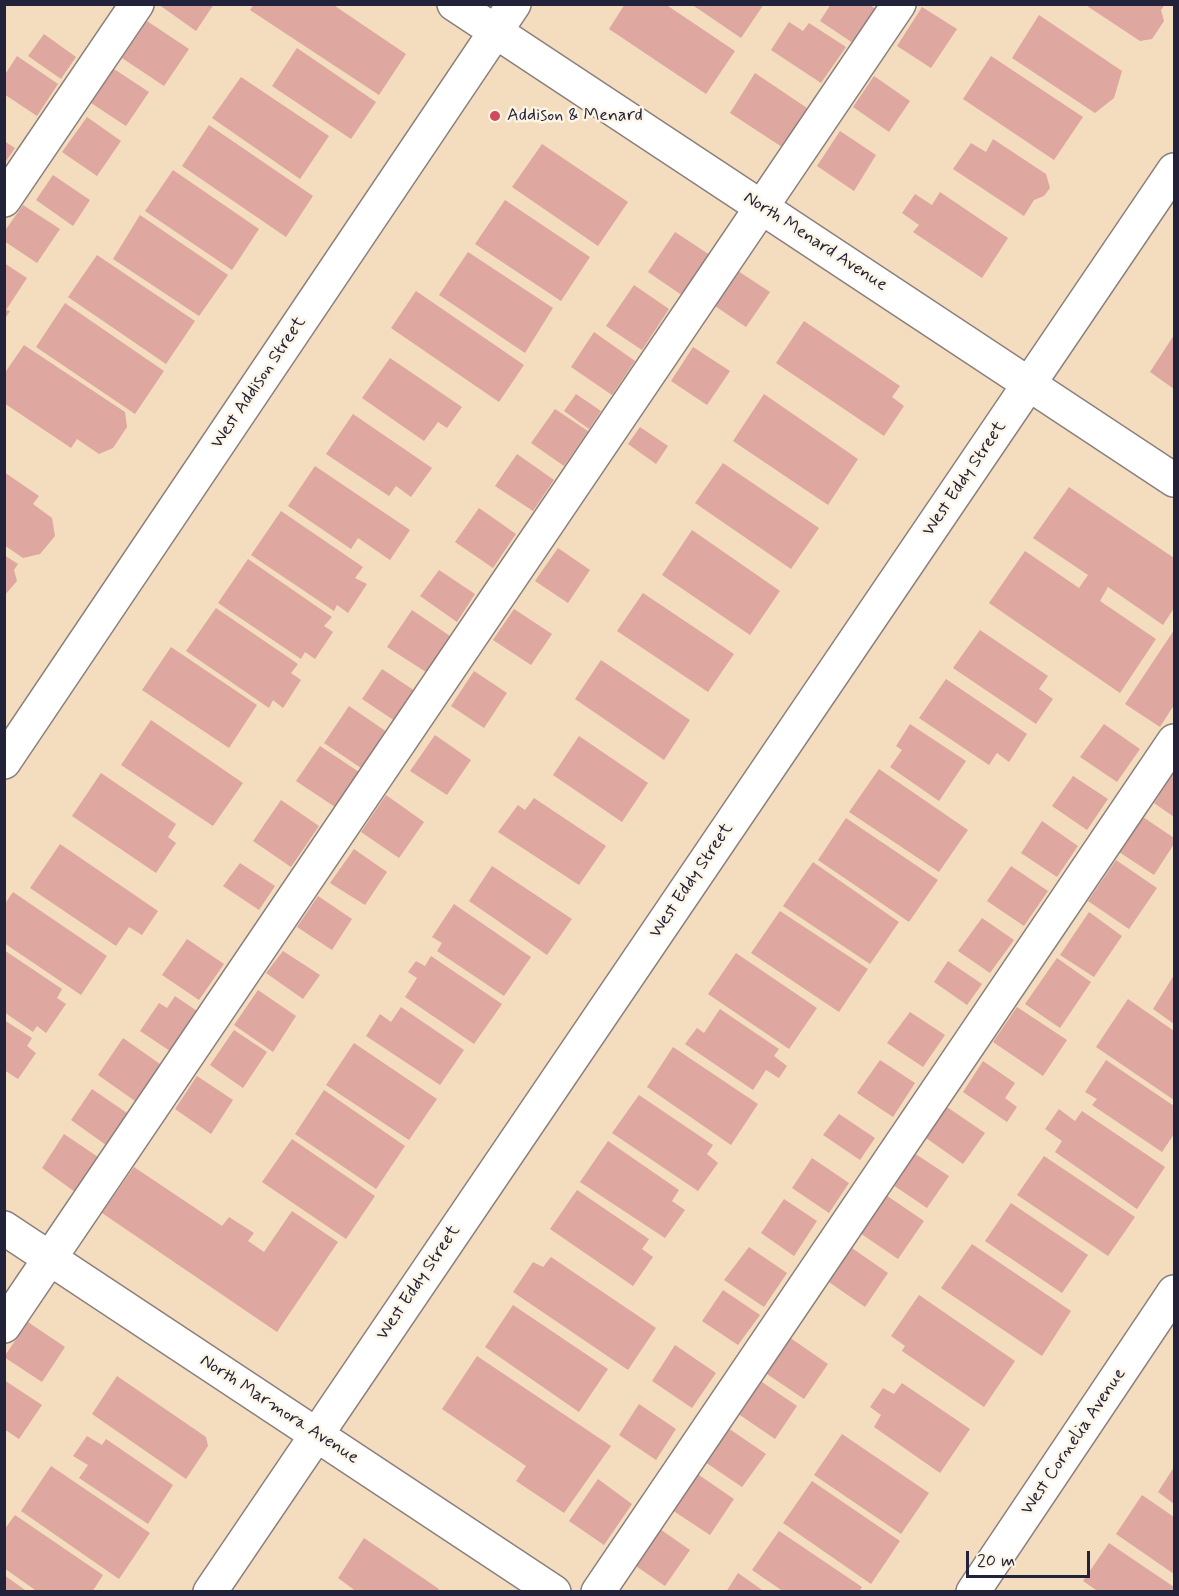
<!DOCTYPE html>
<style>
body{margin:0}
#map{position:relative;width:1179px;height:1596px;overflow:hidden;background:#f4dcbe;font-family:Mynerve,sans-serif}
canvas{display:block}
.frame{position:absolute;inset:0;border:6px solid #22223b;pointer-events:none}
.scale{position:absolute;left:966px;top:1551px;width:124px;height:27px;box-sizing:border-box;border:3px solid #22223b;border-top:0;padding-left:8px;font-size:18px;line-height:21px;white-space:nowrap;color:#22223b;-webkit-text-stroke:4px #fcf5e5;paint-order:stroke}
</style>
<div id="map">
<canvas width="1179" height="1596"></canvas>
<div class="frame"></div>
<div class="scale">20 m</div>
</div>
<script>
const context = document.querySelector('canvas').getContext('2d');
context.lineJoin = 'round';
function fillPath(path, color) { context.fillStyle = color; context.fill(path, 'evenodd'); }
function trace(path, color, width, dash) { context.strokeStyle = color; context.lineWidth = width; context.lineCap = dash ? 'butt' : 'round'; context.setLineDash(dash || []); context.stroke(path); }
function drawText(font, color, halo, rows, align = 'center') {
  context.font = font + ' Mynerve,sans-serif'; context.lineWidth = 5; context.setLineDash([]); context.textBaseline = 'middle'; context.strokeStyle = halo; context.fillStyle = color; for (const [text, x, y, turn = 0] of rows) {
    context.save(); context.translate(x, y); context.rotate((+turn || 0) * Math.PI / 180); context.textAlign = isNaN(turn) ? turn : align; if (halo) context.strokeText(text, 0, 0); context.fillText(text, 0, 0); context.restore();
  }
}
fillPath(new Path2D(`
 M158,4h56l-18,27z
 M254,4h78l74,50 -27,41 -129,-85z
 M625,4h40l70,47 -29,43 -97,-65z
 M691,4h73l-23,34z
 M831,4h38l6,5 -22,34 -33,-22z
 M1084,4h81l-4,6 3,11 -12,18 -12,2z
 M922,7l35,22 -26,39 -34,-22z
 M1039,15l83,56 -8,27 -19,15 -83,-55z
 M147,21l42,28 -25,37 -42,-28z
 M789,22l14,9 6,-8 37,24 -25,36 -50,-33z
 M44,34l32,23 -15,22 -33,-23z
 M297,48l79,54 -25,37 -79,-53z
 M17,56l41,28 -21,32 -33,-22v-18z
 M991,56l92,61 -29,43 -91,-61z
 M114,69l35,23 -23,34 -35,-23z
 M755,73l52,35 -25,39 -52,-34z
 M874,76l36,25 -21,31 -36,-25z
 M241,77l88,59 -29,43 -88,-61z
 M87,117l34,24 -24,35 -35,-24z
 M209,125l104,71 -27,41 -104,-71z
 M840,131l36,24 -22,36 -37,-25z
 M993,139l53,35 4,14 -6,8 -10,4 -10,16 -71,-47 18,-26 15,9z
 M4,141l11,7 -11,16z
 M542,144l86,58 -30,44 -86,-59z
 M173,170l86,59 -27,41 -87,-59z
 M53,175l37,25 -17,26 -37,-26z
 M940,192l68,46 -26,40 -69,-46 6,-7 -17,-12 13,-19 17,11z
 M505,200l85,57 -29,44 -86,-57z
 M23,205l37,24 -23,34 -33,-22v-9z
 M140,215l88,60 -29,41 -86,-57z
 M675,232l38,25 -27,41 -38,-26z
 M468,252l85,56 -28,45 -86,-58z
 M97,255l98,66 -29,43 -98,-67z
 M4,263l23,15 -21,32 4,1 -6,9z
 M738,271l32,21 -24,35 -31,-21z
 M634,285l35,24 -27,41 -36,-24z
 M416,291l108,74 -25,37 -108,-74z
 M65,303l99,68 -29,43 -99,-67z
 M804,321l96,65 -8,11 12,9 -20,30 -108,-73z
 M594,332l41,29 -23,34 -41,-28z
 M1174,335v54l-24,-17z
 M24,345l101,67 2,15 -14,21 -14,6 -22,-15 -6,9 -67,-45v-29z
 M693,347l37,24 -23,34 -36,-24z
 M390,358l72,49 -15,21 -9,-6 -14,19 -62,-43z
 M576,394l25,17 -12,18 -25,-18z
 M764,394l94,65 -30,46 -95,-64z
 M555,409l33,22 -24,35 -33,-23z
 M353,414l79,54 -21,29 -15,-11 -7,10 -63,-42z
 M640,427l28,19 -12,18 -28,-20z
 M517,454l37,26 -21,31 -38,-25z
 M723,463l96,65 -28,41 -96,-66z
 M315,466l95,64 -20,30 -32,-22 -7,11 -63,-43z
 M4,472l35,24 -6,8 19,14 3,18 -15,18 -17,4 -19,-13z
 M1069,487l105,71v50l-11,17 -55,-38 -8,14 56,38 -36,54 -131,-90 36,-52 54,37 9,-13 -55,-37z
 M479,508l37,26 -23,34 -38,-26z
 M281,511l82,56 -8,11 12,6 -19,29 -11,-8 -3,6 -83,-56z
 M692,530l88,61 -30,44 -88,-60z
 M558,548l32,22 -22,33 -33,-22z
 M4,555l14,9 -4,6 3,11 -13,15z
 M248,559l84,58 -8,9 9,6 -18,27 -10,-7 -4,7 -83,-56z
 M439,570l36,24 -18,28 -37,-26z
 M643,593l91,61 -26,38 -91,-61z
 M216,608l82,56 -7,9 10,7 -18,28 -10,-8 -4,8 -83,-57z
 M514,609l38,25 -21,31 -38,-25z
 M412,610l38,26 -24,36 -39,-25z
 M980,630l68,46 -9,13 14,10 -17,25 -83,-56z
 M1174,630v75l-14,22 -35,-23z
 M171,647l86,58 -28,43 -87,-58z
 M601,660l89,60 -26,40 -89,-61z
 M382,669l33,22 -20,30 -33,-22z
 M474,671l33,22 -23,35 -33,-22z
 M946,679l81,55 -18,28 -12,-9 -8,12 -70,-47z
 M349,706l38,26 -26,36 -37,-25z
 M151,720l92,63 -30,43 -92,-61z
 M910,724l56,37 -27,40 -49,-34 12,-17 -6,-4z
 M1104,724l36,25 -23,33 -37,-25z
 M435,735l36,25 -24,35 -37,-24z
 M579,736l69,47 -26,39 -69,-47z
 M320,746l39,26 -24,35 -39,-26z
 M879,769l89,61 -29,42 -90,-60z
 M1174,772v45l-20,-14z
 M101,773l75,51 -8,13 8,6 -20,30 -84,-57z
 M1073,776l35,23 -21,31 -35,-24z
 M386,795l38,27 -25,36 -38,-26z
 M534,798l72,48 -27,39 -81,-53 20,-27 7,5z
 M281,800l38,26 -28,41 -38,-26z
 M1140,815l34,23v6l-20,31 -38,-25z
 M846,818l92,62 -29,42 -91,-62z
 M1042,821l36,25 -21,31 -36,-24z
 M60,844l98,67 -16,24 -13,-8 -13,19 -86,-58z
 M354,849l33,23 -22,33 -35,-22z
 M1116,860l41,28 -28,41 -41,-28z
 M813,862l86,60 -29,42 -87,-58z
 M240,863l35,23 -16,24 -36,-24z
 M492,866l80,53 -25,36 -78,-54z
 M1011,866l37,25 -24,35 -37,-25z
 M13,892l94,64 -26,39 -77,-52v-38z
 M318,896l34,23 -20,31 -35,-23z
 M454,904l77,53 -27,39 -67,-45 5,-8 -10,-6z
 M780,911l88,58 -29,43 -88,-59z
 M1089,912l33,24 -28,41 -34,-22z
 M982,918l32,22 -24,33 -32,-22z
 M187,939l37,25 -25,36 -37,-25z
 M4,950l58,39 -5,9 9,6 -20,29 -9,-7 -4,6 -29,-20z
 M283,951l37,24 -17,24 -37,-26z
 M736,953l81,55 -28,41 -81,-55z
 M431,956l71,48 -28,40 -69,-47 12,-19 -9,-6 8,-11 9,5z
 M1057,958l34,24 -31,46 -35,-24z
 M948,961l34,23 -15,21 -33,-23z
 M1174,975v49l-21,-15z
 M258,990l38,26 -23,36 -39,-27z
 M175,996l22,15 -27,40 -30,-20 19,-28 8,5z
 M1128,999l46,32v69l-78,-53z
 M401,1007l63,43 -24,35 -74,-49 14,-22 11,8z
 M1017,1007l50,33 -24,36 -50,-34z
 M720,1009l59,40 -5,7 13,10 -8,12 -13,-8 -13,20 -68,-46 12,-16 7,5z
 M910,1012l35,23 -22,32 -36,-24z
 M4,1020l28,18 -5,8 9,7 -18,26 -14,-9z
 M234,1030l33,22 -24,36 -33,-23z
 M123,1038l37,26 -25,37 -37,-26z
 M354,1043l83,56 -28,41 -83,-55z
 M673,1047l85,57 -27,41 -84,-58z
 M880,1060l35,23 -22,34 -36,-24z
 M1106,1060l68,46v28l-12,18 -70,-47 5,-6 -12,-7z
 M983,1061l32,22 -10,15 12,9 -10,15 -44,-30z
 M197,1076l36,24 -22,34 -36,-25z
 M92,1089l35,24 -21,32 -35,-25z
 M324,1090l81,56 -29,43 -81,-55z
 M639,1095l74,50 -6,9 11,9 -20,28 -86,-58z
 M947,1107l38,26 -22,31 -37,-26z
 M1059,1109l16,12 7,-10 83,56 -28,42 -82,-57 7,-11 -17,-12z
 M839,1114l36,24 -15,22 -37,-25z
 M64,1134l34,23 -23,35 -33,-24z
 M292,1139l83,57 -29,43 -84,-57z
 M608,1141l71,49 -7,11 13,9 -20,28 -85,-56z
 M914,1153l35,23 -22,32 -34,-23z
 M1044,1156l91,61 -27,39 -91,-61z
 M812,1158l37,25 -20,30 -37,-25z
 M134,1167l88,59 7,-9 25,16 -6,8 16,11 28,-41 46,31 -61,90 -175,-119z
 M577,1190l72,49 -7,10 11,8 -20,29 -83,-57z
 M886,1195l38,26 -26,38 -38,-26z
 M784,1199l33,22 -23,35 -33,-23z
 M1011,1203l77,52 -26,38 -77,-52z
 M972,1244l99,67 -29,45 -101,-68z
 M849,1246l39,27 -23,34 -39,-27z
 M749,1247l38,26 -23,34 -40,-27z
 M551,1257l105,71 -28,42 -115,-78 20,-30 10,5z
 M723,1290l37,25 -22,30 -36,-24z
 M919,1295l96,66 -31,46 -82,-56 3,-5 -14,-10z
 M513,1305l95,64 -29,43 -94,-65z
 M28,1322l37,25 -23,35 -38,-25z
 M789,1337l39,27 -24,35 -40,-27z
 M675,1345l41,28 -24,35 -40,-27z
 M477,1356l134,90 -47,67 -48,-32 10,-15 -84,-57z
 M117,1376l89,61 2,9 -22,33 -94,-65z
 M4,1380l38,25 -23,34 -15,-10z
 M759,1380l38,26 -22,33 -38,-26z
 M902,1383l68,46 -30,44 -66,-46 7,-12 -11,-8 13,-19 11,6z
 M639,1404l37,25 -20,31 -37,-25z
 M728,1428l38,26 -24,33 -37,-25z
 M842,1434l87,59 -28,41 -87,-59z
 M87,1436l15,9 4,-6 67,46 -25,39 -69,-46 9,-13 -15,-9z
 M51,1466l99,67 -31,46 -98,-68z
 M1174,1467v37l-16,-12z
 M696,1473l38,26 -24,36 -38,-25z
 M598,1479l34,25 -28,41 -35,-24z
 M812,1481l88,60 -29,43 -88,-61z
 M1142,1495l32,22v57l-58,-40z
 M15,1515l88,60 -11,17h-54l-34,-24v-38z
 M657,1527l33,23 -25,36 -32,-22z
 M779,1531l83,56 -3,5h-75l-32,-22z
 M364,1538l75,51 -2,3h-80l-19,-14z
 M1109,1543l65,44v5h-75l-16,-11z
 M738,1573l27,19h-39z
 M4,1575l24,17h-24z`), '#dea79f');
const minor = new Path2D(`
 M454,4l720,476
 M4,200l133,-196
 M4,762l510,-758
 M4,1228l550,364
 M4,1326l895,-1322
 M210,1592l964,-1422
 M598,1592l576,-851
 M973,1592l201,-300`);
trace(minor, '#8b7f7c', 36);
trace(minor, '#fff', 33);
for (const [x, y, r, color] of [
 [495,116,6,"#d1495b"]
]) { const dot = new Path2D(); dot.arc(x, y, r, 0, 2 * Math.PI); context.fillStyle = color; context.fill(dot); trace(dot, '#fcf5e5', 2); }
drawText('18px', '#22223b', '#fcf5e5', [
 ["Addison & Menard",507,116]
], 'left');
drawText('18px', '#22223b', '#fcf5e5', [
 ["North Menard Avenue",815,242,33],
 ["West Addison Street",259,383,-56],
 ["West Eddy Street",965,479,-56],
 ["West Eddy Street",692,881,-56],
 ["West Eddy Street",419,1283,-56],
 ["North Marmora Avenue",279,1410,33],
 ["West Cornelia Avenue",1074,1442,-56]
]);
</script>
